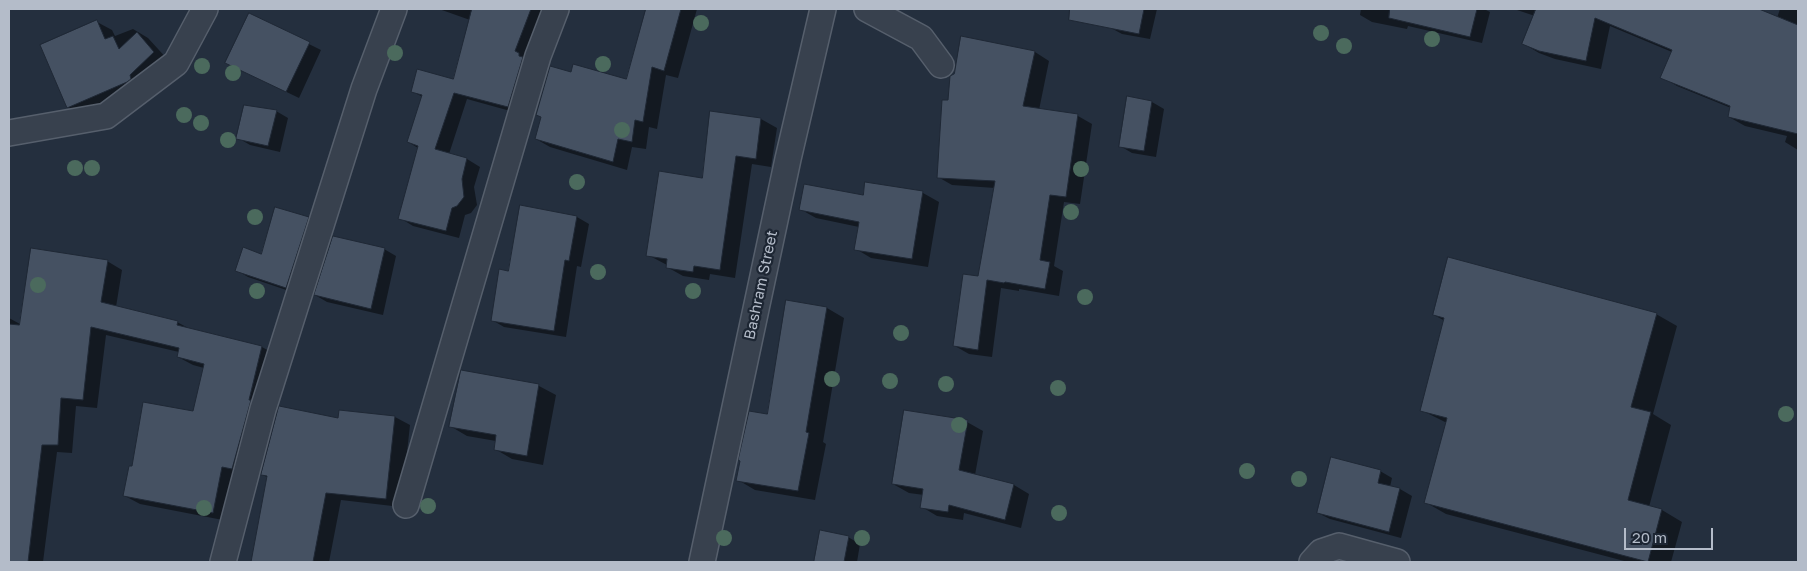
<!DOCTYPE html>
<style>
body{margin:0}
#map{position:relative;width:1807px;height:571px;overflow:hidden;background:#242f3e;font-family:"Golos Text",sans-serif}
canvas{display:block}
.frame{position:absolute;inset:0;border:10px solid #b4bcc9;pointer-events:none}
.scale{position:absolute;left:1624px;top:528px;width:89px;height:22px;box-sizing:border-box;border:2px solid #b4bcc9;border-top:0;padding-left:6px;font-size:15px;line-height:18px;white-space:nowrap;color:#b4bcc9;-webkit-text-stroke:4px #1d2633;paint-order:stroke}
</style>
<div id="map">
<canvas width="1807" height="571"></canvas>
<div class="frame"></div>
<div class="scale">20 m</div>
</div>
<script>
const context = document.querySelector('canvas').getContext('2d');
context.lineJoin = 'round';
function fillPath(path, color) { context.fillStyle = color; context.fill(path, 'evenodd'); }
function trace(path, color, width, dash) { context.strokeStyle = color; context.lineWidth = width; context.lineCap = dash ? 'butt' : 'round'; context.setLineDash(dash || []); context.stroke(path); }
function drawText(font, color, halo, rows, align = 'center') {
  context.font = font + ' "Golos Text",sans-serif'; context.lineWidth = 4.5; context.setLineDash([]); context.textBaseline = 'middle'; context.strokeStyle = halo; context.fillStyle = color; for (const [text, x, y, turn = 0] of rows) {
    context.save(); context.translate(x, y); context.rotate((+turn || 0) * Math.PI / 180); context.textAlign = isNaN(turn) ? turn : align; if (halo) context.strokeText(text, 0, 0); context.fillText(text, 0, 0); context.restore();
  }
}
fillPath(new Path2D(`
 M439,9h107l-25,105 -54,-15 -18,55 18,5 13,8 -6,20 3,18 -6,8 -6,2 -6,23 -46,-12 -13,-8 18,-70 -10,-6 15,-45 -10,-5 41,-11 16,-61z
 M647,9h50l-19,69 -12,-3 -9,54 -8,-2 -3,22 -14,-2 -5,23 -77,-23 -14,-8 36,-65 55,6z
 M1115,9h42l-7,30 -28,-5 -11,-6z
 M1361,9h123l6,3 -8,31 -74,-17 -1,3 -35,-7 -12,-7z
 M1514,9h241l22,9 3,-9h18v141l-13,-8 2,-6 -42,-10 -16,-9 2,-9 -54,-22 -15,-9 10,-25 -62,-26 -9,43 -46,-10 -16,-6 -15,-9 11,-28z
 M250,15l71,35 -22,48 -60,-29z
 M97,22l15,8 3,6 18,-7 15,9 21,23 -86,55 -15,-9z
 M962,37l73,15 14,9 -10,49 39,6 14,8 -12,80 -16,-2 -10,64 9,5 -4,25 -40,-7v2l-18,-3 -9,69 -23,-3 -14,-8 24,-69 16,-89 -43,-3 -14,-8 11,-76z
 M1152,102l12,7 -8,48 -24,-4 -12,-7z
 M276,111l12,7 -8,34 -30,-7 -12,-7z
 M711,113l50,6 16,9 -6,39 -19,-3 -17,114 -25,-4 -1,6 -26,-4 -16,-9v-2l-19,-10 55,-76z
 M866,183l57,10 16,9 -11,65 -57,-9 -15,-9 3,-22 -43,-9 -16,-9 64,-12z
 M521,206l56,11 12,7 -8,43 -4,-1 -11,71 -62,-10 -12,-7 17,-48z
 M308,218l12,7 -22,69 -50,-17 -12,-7 26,-15z
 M384,249l12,7 -13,59 -56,-13 -12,-7z
 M107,261l15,9 -6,37 61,15 13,7 72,18 14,8 -48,166 -88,-17 -15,-8 8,-28 61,-55 10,-45 -11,-3 -15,-8 1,-5 -73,-17 -9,73 -21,-2 -4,47 -15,-1 -14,110h-34v-244l11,6z
 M787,301l40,7 17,10 -21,124 3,2 -11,56 -60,-10 -17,-10 30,-64z
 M1656,314l21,12 -24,88 18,11 -22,82 13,3 20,12 -11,40h-43l-182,-48 -21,-12 22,-79 -26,-13 24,-89 -11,-6z
 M539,386l17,9 -13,70 -31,-6 -17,-10 1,-8 -29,-5 -17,-10z
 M395,417l15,8 -9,82 -60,-7 -12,62h-77l16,-84 -6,-4 78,-55z
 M967,422l16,9 -8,44 39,10 15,9 -8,34 -57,-15 -1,7 -26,-4 -15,-9 2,-12 -15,-2 -16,-9z
 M1380,471l12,7 -2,9 10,2 12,7 -11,42 -71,-19 -12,-6z
 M821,532l27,5 12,7 -3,18h-42z`), '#0007');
const building = new Path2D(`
 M472,9h59l-16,42 4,2v3l4,1 -15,50 -54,-14 -19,56 32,9 -5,21 2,18 -7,9 -5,2 -6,23 -48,-12 20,-73 -11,-4 15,-47 -11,-3 6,-23 36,10z
 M646,9h35l-17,62 -12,-4 -9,55 -8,-2 -3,22 -14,-3 -5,23 -78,-23 6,-22 -5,-2 14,-49 21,6 2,-8 53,15z
 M1070,9h74l-5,25 -70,-14z
 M1390,9h87l-7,28 -81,-19z
 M1536,9h223l39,16v109l-70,-17 2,-11 -70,-28 12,-28 -77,-32 -9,43 -47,-10 -17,-7z
 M249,13l61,29 -24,50 -61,-29z
 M97,20l8,19 8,-3 6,13 18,-17 17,20 -24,23 1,4 -4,3 -60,26 -27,-63z
 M961,36l74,15 -12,55 55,8 -12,83 -16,-2 -10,65 10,2 -5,27 -40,-7 -1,1 -17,-3 -9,70 -25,-4 10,-72 15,2 17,-95 -58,-3 5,-78h6l2,-24 4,-2z
 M1127,96l25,5 -8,50 -25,-4z
 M244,105l33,5 -9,36 -32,-7z
 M710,111l51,7 -5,41 -20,-3 -16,114 -26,-4 -1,6 -27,-4 1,-9 -21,-3 13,-85 43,7z
 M865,182l58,9 -11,68 -58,-9 5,-28 -60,-12 5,-26 59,11z
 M520,205l57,11 -8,45 -4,-1 -11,71 -63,-10 8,-52 9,2z
 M275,207l34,10 -23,71 -51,-17 8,-24 18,7z
 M333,236l52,12 -14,61 -57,-14z
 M31,248l77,12 -7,42 77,19 -1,4 85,21 -13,54h2l-19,69 -10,-2 -9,46 -90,-17 6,-30h3l11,-64 50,9 11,-47 -27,-7 2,-9 -88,-21 -8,73 -22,-2 -3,47h-16l-14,117h-19v-238l10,1z
 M1448,257l209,56 -26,94 20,5 -23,88 34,9 -14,53 -224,-59 23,-85 -27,-7 24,-93 -11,-3z
 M786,300l41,7 -21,125 3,1 -11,58 -62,-10 4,-20 -2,-1 11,-49 18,3z
 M461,370l78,14 -12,72 -33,-6 2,-15 -47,-8z
 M279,406l59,12 1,-8 56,6 -9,83 -60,-6 -13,69h-62l16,-86 -6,-1z
 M904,410l64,10 -9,50 55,14 -9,36 -56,-15 -1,7 -28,-4 3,-19 -31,-5z
 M1331,457l50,13 -3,13 22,5 -11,44 -72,-19z
 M820,530l29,6 -5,26h-30z`);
fillPath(building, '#455162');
trace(building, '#1f2835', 1);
const street = new Path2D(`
 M867,9l54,29 20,27
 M9,133l97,-17 70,-53 29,-54
 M406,505l132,-449 18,-47
 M223,562l40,-153 101,-320 30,-80
 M702,562l86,-403 35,-150
 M1312,562l9,-10 18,-6 58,16`);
trace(street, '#565f6c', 28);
trace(street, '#38414e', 25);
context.fillStyle = '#4b6a5d';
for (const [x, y] of [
 [701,23],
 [1321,33],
 [1432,39],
 [1344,46],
 [395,53],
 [603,64],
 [202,66],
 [233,73],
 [184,115],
 [201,123],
 [622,130],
 [228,140],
 [75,168],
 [92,168],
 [1081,169],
 [577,182],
 [1071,212],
 [255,217],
 [598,272],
 [38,285],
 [257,291],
 [693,291],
 [1085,297],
 [901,333],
 [832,379],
 [890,381],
 [946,384],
 [1058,388],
 [1786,414],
 [959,425],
 [1247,471],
 [1299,479],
 [428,506],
 [204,508],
 [1059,513],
 [724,538],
 [862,538]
]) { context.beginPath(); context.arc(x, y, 8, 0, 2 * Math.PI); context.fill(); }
drawText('15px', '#b4bcc9', '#1d2633', [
 ["Bashram Street",761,285,-78]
]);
</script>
